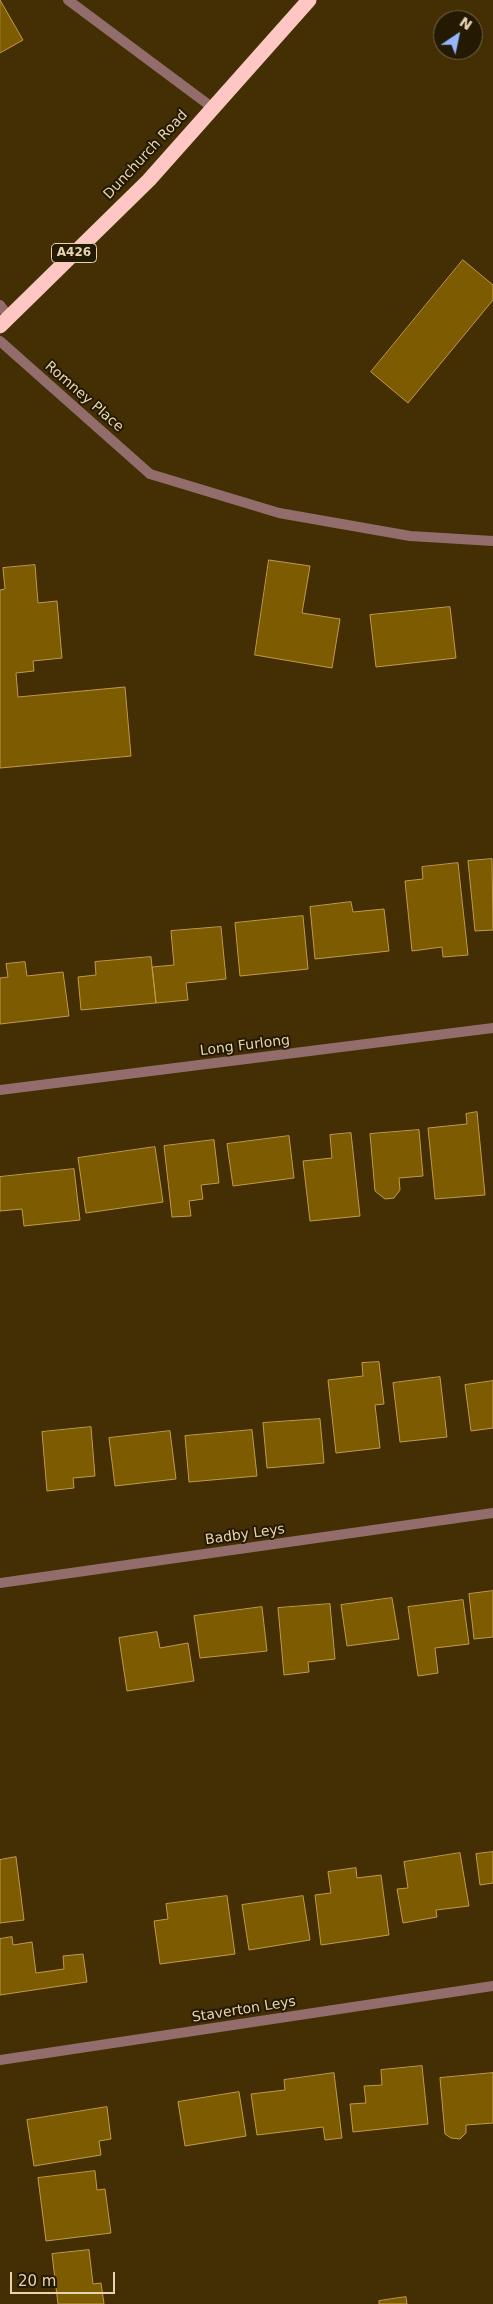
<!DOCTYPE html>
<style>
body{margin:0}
#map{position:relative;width:493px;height:2304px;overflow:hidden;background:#432f03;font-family:"DejaVu Sans",sans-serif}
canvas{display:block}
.north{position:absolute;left:433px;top:10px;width:50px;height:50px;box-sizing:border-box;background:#241902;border:1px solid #726448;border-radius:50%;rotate:34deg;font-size:14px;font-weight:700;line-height:20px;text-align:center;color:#e8d4b0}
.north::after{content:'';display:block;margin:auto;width:18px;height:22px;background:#92b7fd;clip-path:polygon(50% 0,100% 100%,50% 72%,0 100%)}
.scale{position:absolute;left:10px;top:2272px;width:105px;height:22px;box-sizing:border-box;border:2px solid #e8d4b0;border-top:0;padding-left:6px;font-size:15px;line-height:18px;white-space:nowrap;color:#e8d4b0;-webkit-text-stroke:4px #241902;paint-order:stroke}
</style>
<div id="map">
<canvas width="493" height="2304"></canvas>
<div class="north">N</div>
<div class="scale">20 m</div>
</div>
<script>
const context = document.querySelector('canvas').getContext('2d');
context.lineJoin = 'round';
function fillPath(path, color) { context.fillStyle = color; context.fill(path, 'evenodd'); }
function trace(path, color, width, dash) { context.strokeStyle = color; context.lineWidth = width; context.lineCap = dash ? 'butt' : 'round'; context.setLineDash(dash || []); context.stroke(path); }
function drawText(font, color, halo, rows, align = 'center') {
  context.font = font + ' "DejaVu Sans",sans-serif'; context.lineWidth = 4; context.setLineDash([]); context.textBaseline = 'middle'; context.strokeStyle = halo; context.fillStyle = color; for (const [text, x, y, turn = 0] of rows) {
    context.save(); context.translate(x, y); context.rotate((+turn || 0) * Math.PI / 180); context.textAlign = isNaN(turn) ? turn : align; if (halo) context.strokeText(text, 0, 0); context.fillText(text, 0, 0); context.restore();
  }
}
const building = new Path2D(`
 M0,0l23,40 -23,13z
 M463,260l30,25v15l-85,103 -37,-31z
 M269,560l41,6 -8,47 38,6 -8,49 -77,-13z
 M35,565l3,38 19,-2 5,57 -29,3 1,10 -18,2 2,24 107,-10 6,69 -131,12v-178l5,-1 -2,-21z
 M450,607l6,51 -80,9 -6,-52z
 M492,859l1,71 -18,1 -7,-70z
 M458,863l10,92 -25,2 -1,-10 -30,4 -7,-70 18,-2 -1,-12z
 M351,902l2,10 31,-3 5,42 -74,8 -5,-52z
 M303,916l5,53 -68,7 -5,-53z
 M221,927l5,52 -40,4 2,17 -32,3 -4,-36 22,-2 -3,-34z
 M151,957l5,46 -75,7 -3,-33 18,-2 -1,-13z
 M25,962l2,14 36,-4 6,44 -69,8v-46l8,-1 -2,-13z
 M477,1112l8,83 -50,4 -7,-71 39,-4 -1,-10z
 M419,1130l4,46 -24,2 1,12 -6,8 -9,1 -10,-8 -5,-57z
 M351,1133l9,83 -50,5 -7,-60 29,-3 -2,-23z
 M289,1136l5,42 -61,8 -6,-42z
 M214,1140l5,43 -18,2 2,14 -14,2 2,15 -19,1 -8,-71z
 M155,1147l8,55 -77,11 -8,-55z
 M74,1169l6,51 -56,6 -2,-17 -22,2v-34z
 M379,1362l5,42 -9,1 5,43 -44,5 -8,-73 35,-4 -1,-13z
 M440,1377l7,60 -47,5 -7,-59z
 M493,1381v47l-22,3 -6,-46z
 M320,1419l4,44 -57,5 -4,-45z
 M91,1427l4,49 -22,2 1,10 -27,3 -5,-59z
 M252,1430l5,46 -68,6 -4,-46z
 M170,1431l6,48 -61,7 -6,-48z
 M493,1591v46l-19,2 -5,-45z
 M392,1598l7,41 -52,7 -6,-41z
 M463,1600l6,44 -34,4 3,25 -20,3 -10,-69z
 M330,1604l5,55 -27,3 1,10 -25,3 -6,-67z
 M262,1607l5,44 -67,7 -6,-42z
 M157,1632l3,16 28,-5 6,38 -67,10 -8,-53z
 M493,1852v31l-13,2 -4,-31z
 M460,1853l9,53 -33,4 1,7 -34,6 -6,-34 11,-1 -4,-26z
 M16,1857l8,63 -24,3v-63z
 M356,1868l1,10 24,-3 8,60 -68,10 -6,-50 16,-2 -3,-21z
 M227,1896l8,58 -75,10 -6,-43 14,-2 -2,-15z
 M303,1896l7,44 -61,10 -7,-45z
 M12,1937l1,8 19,-3 4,31 28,-4 -1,-13 20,-2 4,28 -87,13v-56z
 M422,2066l6,58 -75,8 -3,-28 16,-1 -2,-17 18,-1 -1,-15z
 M334,2073l8,65 -17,2 -2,-13 -66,8 -6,-41 34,-4 -1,-10z
 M493,2073v50l-27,2v8l-6,6 -9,-1 -6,-4 -5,-56z
 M239,2092l7,44 -61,10 -7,-44z
 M107,2107l4,32 -12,2 2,14 -67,11 -7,-46z
 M95,2171l2,19 8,-1 6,44 -65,8 -8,-63z
 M89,2250l4,34 8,-1 3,21h-46l-6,-50z
 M406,2297l1,7h-28v-3z`);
fillPath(building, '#7d5b00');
trace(building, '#c19a4d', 1);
trace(new Path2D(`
 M68,0l145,108
 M0,305l9,12
 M150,474l129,39 131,23 83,5`), '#926d6b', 10);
trace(new Path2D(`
 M0,341l150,133
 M0,1090l493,-62
 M0,1583l493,-70
 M0,2060l493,-74`), '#926d6b', 10);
trace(new Path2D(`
 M0,326l149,-146 160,-180`), '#fec7c4', 15);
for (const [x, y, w] of [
 [74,253,45]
]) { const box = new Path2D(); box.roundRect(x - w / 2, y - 9.5, w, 19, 4); context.fillStyle = '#241902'; context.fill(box); trace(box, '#e8d4b0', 1); }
drawText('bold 12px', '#e8d4b0', null, [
 ["A426",74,253]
]);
drawText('14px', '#e8d4b0', '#241902', [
 ["Dunchurch Road",146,155,-47],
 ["Romney Place",84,397,41],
 ["Long Furlong",245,1046,-7],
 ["Badby Leys",245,1535,-8],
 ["Staverton Leys",244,2010,-9]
]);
</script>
